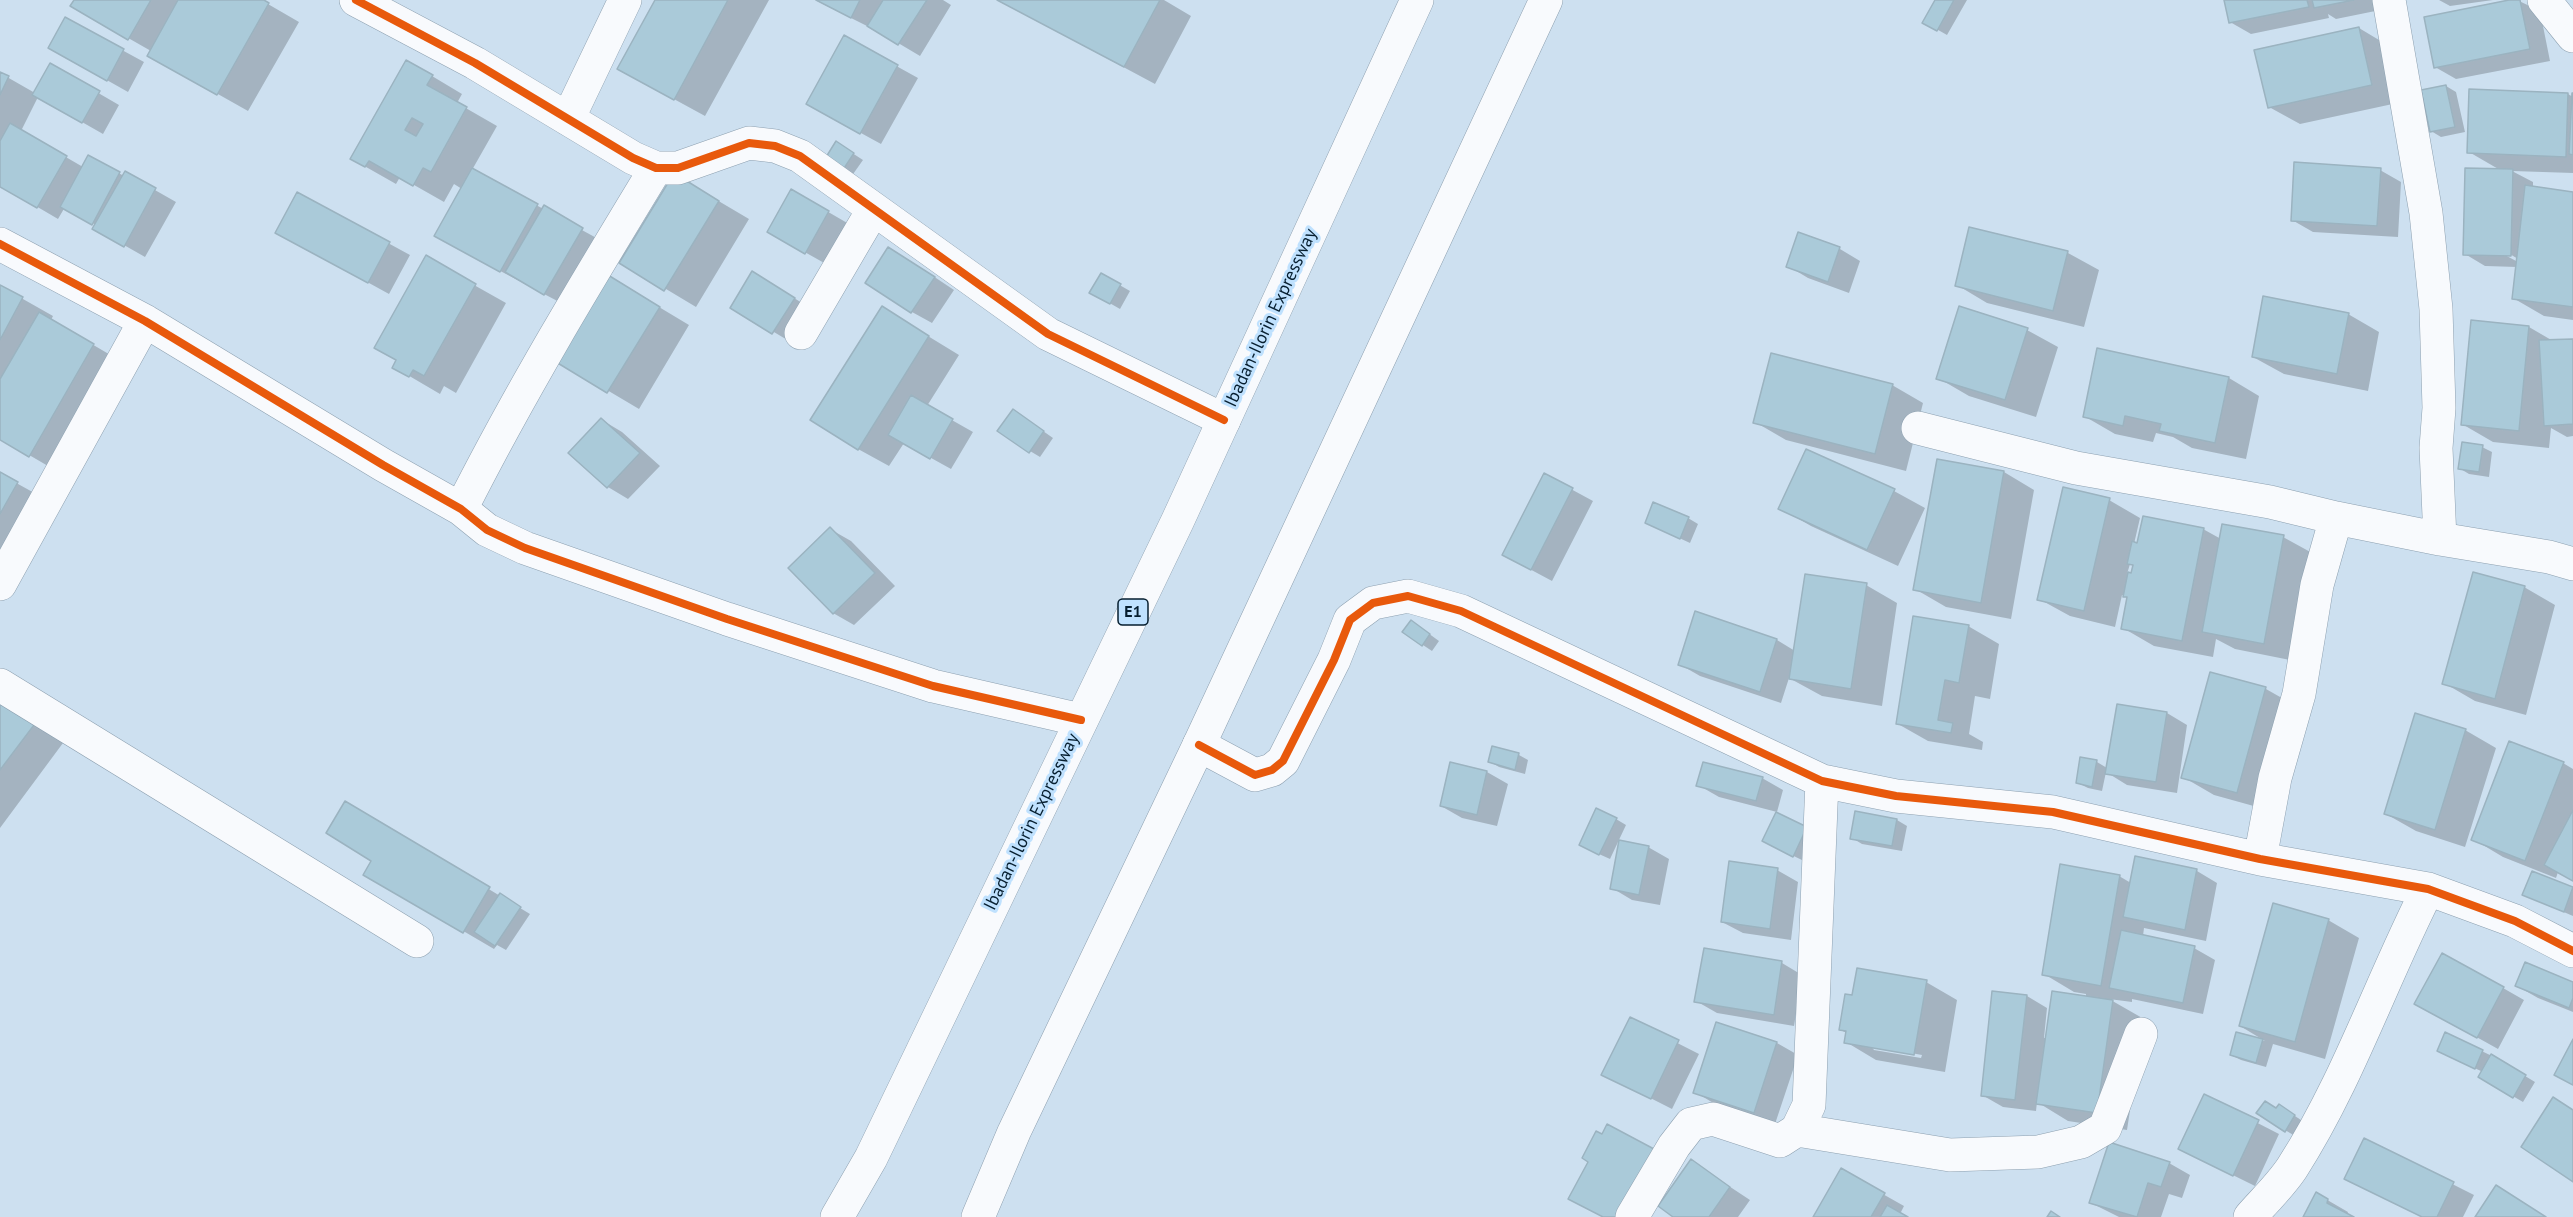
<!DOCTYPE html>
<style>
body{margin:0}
canvas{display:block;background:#cde0f0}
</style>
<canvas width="2573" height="1217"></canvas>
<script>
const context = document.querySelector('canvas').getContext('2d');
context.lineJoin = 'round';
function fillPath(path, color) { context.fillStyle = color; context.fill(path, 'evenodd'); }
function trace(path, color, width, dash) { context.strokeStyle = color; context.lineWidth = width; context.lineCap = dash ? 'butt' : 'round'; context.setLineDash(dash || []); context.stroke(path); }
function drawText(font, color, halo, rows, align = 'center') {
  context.font = font + ' "PT Sans",sans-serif'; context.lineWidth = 6; context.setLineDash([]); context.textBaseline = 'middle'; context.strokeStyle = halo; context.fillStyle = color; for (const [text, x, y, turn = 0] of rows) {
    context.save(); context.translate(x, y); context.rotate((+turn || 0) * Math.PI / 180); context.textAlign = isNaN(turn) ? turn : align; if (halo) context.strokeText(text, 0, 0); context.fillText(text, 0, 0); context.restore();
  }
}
fillPath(new Path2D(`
 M75,0h186l38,22 -51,89 -71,-40 -26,-20 -79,-45z
 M656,0h113l-64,116 -55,-30z
 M815,0h128l8,5 -31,51 -37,-22z
 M998,0h166l27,16 -36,68z
 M1936,0h31l-20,35 -23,-13z
 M2226,0h173l1,6 -64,13 -8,-5 1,4 -78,16 -21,-12z
 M2439,0h54l-43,6z
 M2517,0l23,11 10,50 -94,18 -21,-12z
 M65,19l79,43 -16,30 -78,-44z
 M2359,28l30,18 13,56 -102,22 -31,-17z
 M844,37l74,41 -37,66 -53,-29z
 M50,65l69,40 -16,29 -65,-37 -17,34 62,36 6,-10 35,19 1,-3 51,29 -31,55 -51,-29 2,-3 -31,-18 -7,12 -58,-34v-112l35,20z
 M432,76l30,18 -5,9 40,23 -25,44 130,71 -37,64 -99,-52 -4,-64 -8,-5 -10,18 -44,-25 -4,7 -44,-25z
 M2446,86l10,6 9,40 -24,5 -10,-6z
 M2568,94l5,3v76l-61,-2 21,11v6l40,5v127l-29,-4 -31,-18 4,-31 -32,-1 -20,-12 35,-84 -31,-18zM2505,251l13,8v3l-15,-8z
 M846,149l17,11 -12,17 -26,-16z
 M2380,170l21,12 -3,55 -85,-5 -21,-12z
 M792,191l57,33 -23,40 -57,-32z
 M705,193l44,26 -53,88 -75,-45z
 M298,194l112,61 -21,39 -91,-50z
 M1970,229l98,24 31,17 -15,57 -97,-24 -30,-18z
 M1799,234l41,15 20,12 -11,32 -41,-15 -20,-12z
 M426,258l80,45 -50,90 -12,-7 -4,8 -46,-27z
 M909,260l45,30 -22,33 -20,-11z
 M1102,275l28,16 -10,18 -28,-16z
 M773,285l42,26 -21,33 -62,-37z
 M0,286l53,30 -2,4 73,43 -64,110 -60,-35z
 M639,295l50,30 -50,84 -81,-48z
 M882,308l77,47 -32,51 46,26 -22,37 -47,-26 -15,23 -31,-17z
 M2348,314l31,18 -11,59 -84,-17 -31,-17z
 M2529,327l24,14 20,-1v96l-6,1 -16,-9 -2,20 -56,-6 -31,-18z
 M2027,330l31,17 -22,70 -67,-21 -31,-18z
 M2098,349l131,29 30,18 -13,63 -54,-11 -19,-11 -17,-4 -3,9 -38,-8 -31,-18z
 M1892,385l31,18 -17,68 -120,-31 -31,-18z
 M1023,417l30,21 -13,19 -10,-6z
 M602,420l20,12 38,34 -32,33 -20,-12z
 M2482,447l10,5 -3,25 -20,-3 -10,-6z
 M2004,472l30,18 -23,129 -65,-12 -31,-18z
 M0,474l38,21 -38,57z
 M1545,475l48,26 -41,80 -28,-15z
 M1894,491l31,17 -27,58 -87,-40 -31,-18z
 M2109,500l31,18 -6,26 69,-15 18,10 62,-2 31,17 -19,107 -60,-12 -19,-10 -3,18 -59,-11 -31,-18 5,-30 -6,-3 -7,32 -45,-11 -31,-17zM2130,564l4,2 -1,9 -6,-1z
 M1688,518l10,6 -8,19 -43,-20z
 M830,529l21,12 44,45 -41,39 -21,-12z
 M1866,585l31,18 -15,103 -60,-10 -33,-18 -8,25 -81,-27 -21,-12 17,-51 81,27 18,11z
 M2524,587l31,18 -29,110 -51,-14 -31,-18z
 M1968,626l31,18 -9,55 -15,-3 -6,38 14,8 -1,8 -54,-9 -30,-17z
 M1421,628l18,13 -7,10 -9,-6z
 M2266,689l30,17 -28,104 -54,-15 -31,-18z
 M0,697l63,46 -63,85z
 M2167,713l20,12 -10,68 -50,-8 -21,-13 -4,19 -14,-3 -10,-5 19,-21 10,6z
 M2465,730l31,18 -31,99 -49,-16 -30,-17z
 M1519,755l9,5 -3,14 -26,-7 -10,-6z
 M2563,763l10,6v111l-15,-8 -2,6 -53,-21 -30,-18z
 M1452,764l35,8 21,12 -11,42 -35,-8 -21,-12z
 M1762,778l21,12 -6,22 -58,-15 -21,-12z
 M1616,819l10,6 -16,34 -20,-9z
 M1897,820l10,6 -5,25 -40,-7 -10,-6z
 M376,821l154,93 -24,36 -9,-5 -3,4 -128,-75 7,-14z
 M1807,828l-3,33 -31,-15z
 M1648,847l21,12 -9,46 -28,-5 -20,-12z
 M1777,870l21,12 -7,58 -48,-7 -21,-11z
 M2197,871l20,12 -11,58 -62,-13 -1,8 51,12 21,12 -12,54 -71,-15v3l-23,-3 35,20 -17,111 -59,-9 -31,-19 -1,9 -33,-4 -21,-12 45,-99 20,12 -3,30h3l39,-41v-3l-12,-2 -30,-18 75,-98 12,7z
 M2533,873l40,16v27l-49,-21z
 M2328,920l31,18 -34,121 -52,-15 -7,23 -25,-7 -10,-5 6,-21 28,7 -25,-15z
 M1705,949l77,14 20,12 -8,51 -77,-13 -21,-12z
 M1926,982l31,18 -12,72 -69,-12 -30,-18 1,-9 -7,-3 13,-34zM1871,1046l51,9 -1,3 -47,-8z
 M2573,983v29l-35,-14 -21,-12z
 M2503,988l21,12 -26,49 -61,-34z
 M1630,1019l69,35 -27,55 -69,-35z
 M1717,1024l60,19 21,12 -23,69 -60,-20 -20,-12z
 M2446,1034l46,22 43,26 -12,20 -43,-25 3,-5 -34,-16z
 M2205,1096l74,38 -24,52 -75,-37z
 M2289,1112l15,10 -9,14 -10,-6z
 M2365,1140l109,55 -11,22h-41l-55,-27z
 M1691,1161l59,39 -12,17h-62z
 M2169,1163l21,12 -8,23 -13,-4 -8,23h-42l-28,-14z
 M1842,1171l62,35 -4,8 5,3h-90z
 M2317,1194l31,18 -1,3 3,2h-45z`), '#0003');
const building = new Path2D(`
 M74,0h77l-23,40 -58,-34z
 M178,0h86l5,3 -52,92 -70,-39z
 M655,0h73l-54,100 -57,-31z
 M816,0h44l-9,18z
 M883,0h44l-29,45 -31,-19z
 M997,0h163l-36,67z
 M1935,0h19l-17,31 -15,-8z
 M2224,0h83l2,7 -80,16z
 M2312,0h42l-40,8z
 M2509,0h11l10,49 -96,19 -10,-51z
 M65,17l59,32 -17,32 -59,-33z
 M2359,27l13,58 -104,23 -14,-58z
 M844,35l54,30 -38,69 -54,-30z
 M406,60l27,15 -6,10 40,22 -36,65 -8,-4 -10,18 -44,-25 -4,6 -15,-8zM412,118l11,6 -7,12 -11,-6z
 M50,63l50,28 -18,32 -50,-28z
 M0,72l9,4 -9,19z
 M2446,85l9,42 -25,5 -9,-42z
 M2469,89l99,4 -2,64 -99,-4z
 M2572,93h1v62l-4,-1z
 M10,123l57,33 -30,52 -37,-21v-46z
 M836,141l18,12 -13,20 -18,-11z
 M88,155l32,17 -28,53 -32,-18z
 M2294,162l87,6 -4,58 -86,-5z
 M472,168l66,36 -38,68 -66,-36z
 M2465,168l48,1 -2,87 -48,-1z
 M125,171l31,17 -32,59 -32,-18z
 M674,173l45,28 -55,90 -45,-28z
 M2525,185l48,7v115l-61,-8z
 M791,189l38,22 -24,43 -38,-22z
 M297,192l93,50 -22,41 -93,-50z
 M544,205l39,23 -39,67 -39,-23z
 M1969,227l99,24 -15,60 -98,-25z
 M1798,232l42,15 -12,35 -42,-15z
 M888,247l47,30 -24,36 -46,-30z
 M426,255l50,29 -52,92 -11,-6 -4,7 -17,-9 4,-8 -22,-12z
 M752,271l43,27 -23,36 -42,-26z
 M1101,273l20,11 -11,20 -21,-11z
 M608,275l52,32 -53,86 -51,-31z
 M0,285l23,12 -23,43z
 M2263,296l86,17 -12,61 -85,-17z
 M882,306l47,30 -71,114 -48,-30z
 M1959,306l69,22 -23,72 -69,-21z
 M39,312l55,32 -65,113 -29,-17v-61z
 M2471,320l58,6 -10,105 -58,-6z
 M2573,339v85l-29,2 -5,-86z
 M2097,348l132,29 -14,66 -56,-12 2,-7 -36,-8 -2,10 -40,-9z
 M1771,353l122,31 -18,70 -122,-31z
 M911,395l42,24 -23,40 -42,-24z
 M1013,409l31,22 -15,22 -32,-22z
 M601,418l39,35 -33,35 -39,-35z
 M2462,442l21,3 -4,27 -21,-3z
 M1806,449l89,40 -28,61 -89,-41z
 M1937,459l67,12 -23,132 -68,-13z
 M0,472l18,10 -18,32z
 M1544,473l29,15 -42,82 -29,-15z
 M2063,487l47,11 -26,113 -47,-11z
 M1653,502l36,15 -9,22 -35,-16z
 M2143,516l61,12 -22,113 -61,-12 6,-32h-4l5,-25 3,1 2,-8 -6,-1 5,-23 5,2z
 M2222,524l62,11 -20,109 -62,-12z
 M830,527l45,46 -42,41 -45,-46z
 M2473,572l52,14 -30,113 -53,-15z
 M1805,574l62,9 -16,106 -62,-10z
 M1695,611l82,28 -17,53 -82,-27z
 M1913,616l56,9 -10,58 -14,-3 -7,40 15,3 -2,10 -55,-9z
 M1411,620l19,14 -8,12 -20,-14z
 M2210,672l56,15 -29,106 -56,-15z
 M0,700l34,25 -34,45z
 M2117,704l50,8 -11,70 -51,-8z
 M2415,713l51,16 -31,101 -51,-16z
 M2509,741l55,21 -39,99 -54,-21z
 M1492,746l27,7 -4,17 -27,-8z
 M2080,757l17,3 -5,27 -16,-4z
 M1450,762l37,9 -10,44 -37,-9z
 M1703,762l60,15 -7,24 -60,-15z
 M345,801l145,86 -27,46 -100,-58 8,-14 -45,-28z
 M1596,808l21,10 -18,37 -20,-10z
 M2573,810v71l-29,-16z
 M1855,811l42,8 -5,27 -42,-7z
 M1776,812l31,15 -14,30 -31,-16z
 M1619,840l30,6 -10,49 -29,-6z
 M2135,856l62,13 -12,61 -62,-13z
 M1729,861l49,7 -8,61 -49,-7z
 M2060,864l60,11 -19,111 -59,-11z
 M2532,871l41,16 -9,25 -42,-17z
 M500,893l21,14 -26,39 -21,-14z
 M2273,903l56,16 -34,123 -56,-16z
 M2121,930l74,16 -12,57 -74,-15z
 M1704,948l78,13 -8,54 -80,-13z
 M2442,953l62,34 -27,51 -63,-34z
 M2525,962l48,20v16l-4,10 -54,-22z
 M1857,968l70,12 -13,75 -70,-12 2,-12 -7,-1 6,-36 7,1z
 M1992,991l35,4 -12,105 -34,-4z
 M2052,991l61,9 -16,113 -61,-9z
 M1630,1017l49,23 -28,59 -50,-24z
 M1716,1022l61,20 -23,71 -61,-20z
 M2236,1032l27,7 -7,24 -26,-8z
 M2445,1032l38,18 -8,19 -38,-18z
 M2573,1039v46l-19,-10z
 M2491,1054l35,21 -13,23 -35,-21z
 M2204,1094l55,26 -26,56 -55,-27z
 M2553,1097l20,13v72l-52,-35z
 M2265,1101l11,7 3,-4 16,11 -10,17 -29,-19z
 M1607,1124l47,25 -35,68h-16l-35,-18 20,-37 -6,-4 14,-27 6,3z
 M2364,1138l90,44 -17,35h-15l-78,-38z
 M2109,1142l61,20 -9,25 -13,-4 -11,34 -48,-14z
 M1691,1159l39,28 -21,30h-36l-15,-11z
 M1841,1168l44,25 -14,24h-58z
 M2496,1185l50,32h-71z
 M2316,1192l12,7 -1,4 27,14h-51z
 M1887,1205l21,12h-28z
 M2051,1211l9,6h-13z`);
fillPath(building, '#aacad9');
trace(building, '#9bb3c0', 1.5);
const street = new Path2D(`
 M356,0l119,63 158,95 23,10h22l71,-25 26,3 25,10 248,178 176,86
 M2389,0l37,213 10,96 3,99 -3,40 4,91 109,18 24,7
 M2544,0l29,36
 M568,119l57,-119
 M0,244l145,77 238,144 78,44 26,21 38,18 202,71 206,67 148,34
 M801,333l72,-123
 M1918,428l158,40 194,34 66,16 -19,67 -18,109 -24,84 -15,81
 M461,509c59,-117 127,-229 195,-341
 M2336,518l104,21
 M0,584l145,-263
 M0,685l417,256
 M1199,745l56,30 17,-5 11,-9 51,-101 16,-40 23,-17 35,-7 53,15 361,170 74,15 157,16 207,47 168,30 87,32 58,30
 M1797,1130l153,25 88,-3 43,-10 24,-14 36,-94
 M1632,1217l42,-71 17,-22 22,-5 67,22 17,-11 12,-25 13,-324
 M2250,1217c14,-16 30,-31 42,-49 56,-87 89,-187 136,-279`);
const highway = new Path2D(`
 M837,1217l34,-59 307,-638 239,-520
 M978,1217l36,-85 185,-387 347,-745`);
trace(street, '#8da0b0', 34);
trace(highway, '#8da0b0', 34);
trace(street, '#f8fafd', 33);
trace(highway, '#f8fafd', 33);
trace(new Path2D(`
 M356,0l119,63 158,95 23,10h22l71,-25 26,3 25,10 248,178 176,86
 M0,244l145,77 238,144 78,44 26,21 38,18 202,71 206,67 148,34
 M1199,745l56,30 17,-5 11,-9 51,-101 16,-40 23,-17 35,-7 53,15 361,170 74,15 157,16 207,47 168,30 87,32 58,30`), '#e8590c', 8);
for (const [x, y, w] of [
 [1133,612,30]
]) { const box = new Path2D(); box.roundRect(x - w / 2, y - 13, w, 26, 4.5); context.fillStyle = '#bfe1fe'; context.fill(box); trace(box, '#061e2f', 1.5); }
drawText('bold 16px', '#061e2f', null, [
 ["E1",1133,612]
]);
drawText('18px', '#061e2f', '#bfe1fe', [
 ["Ibadan-Ilorin Expressway",1271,318,-65],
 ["Ibadan-Ilorin Expressway",1032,822,-64]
]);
</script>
